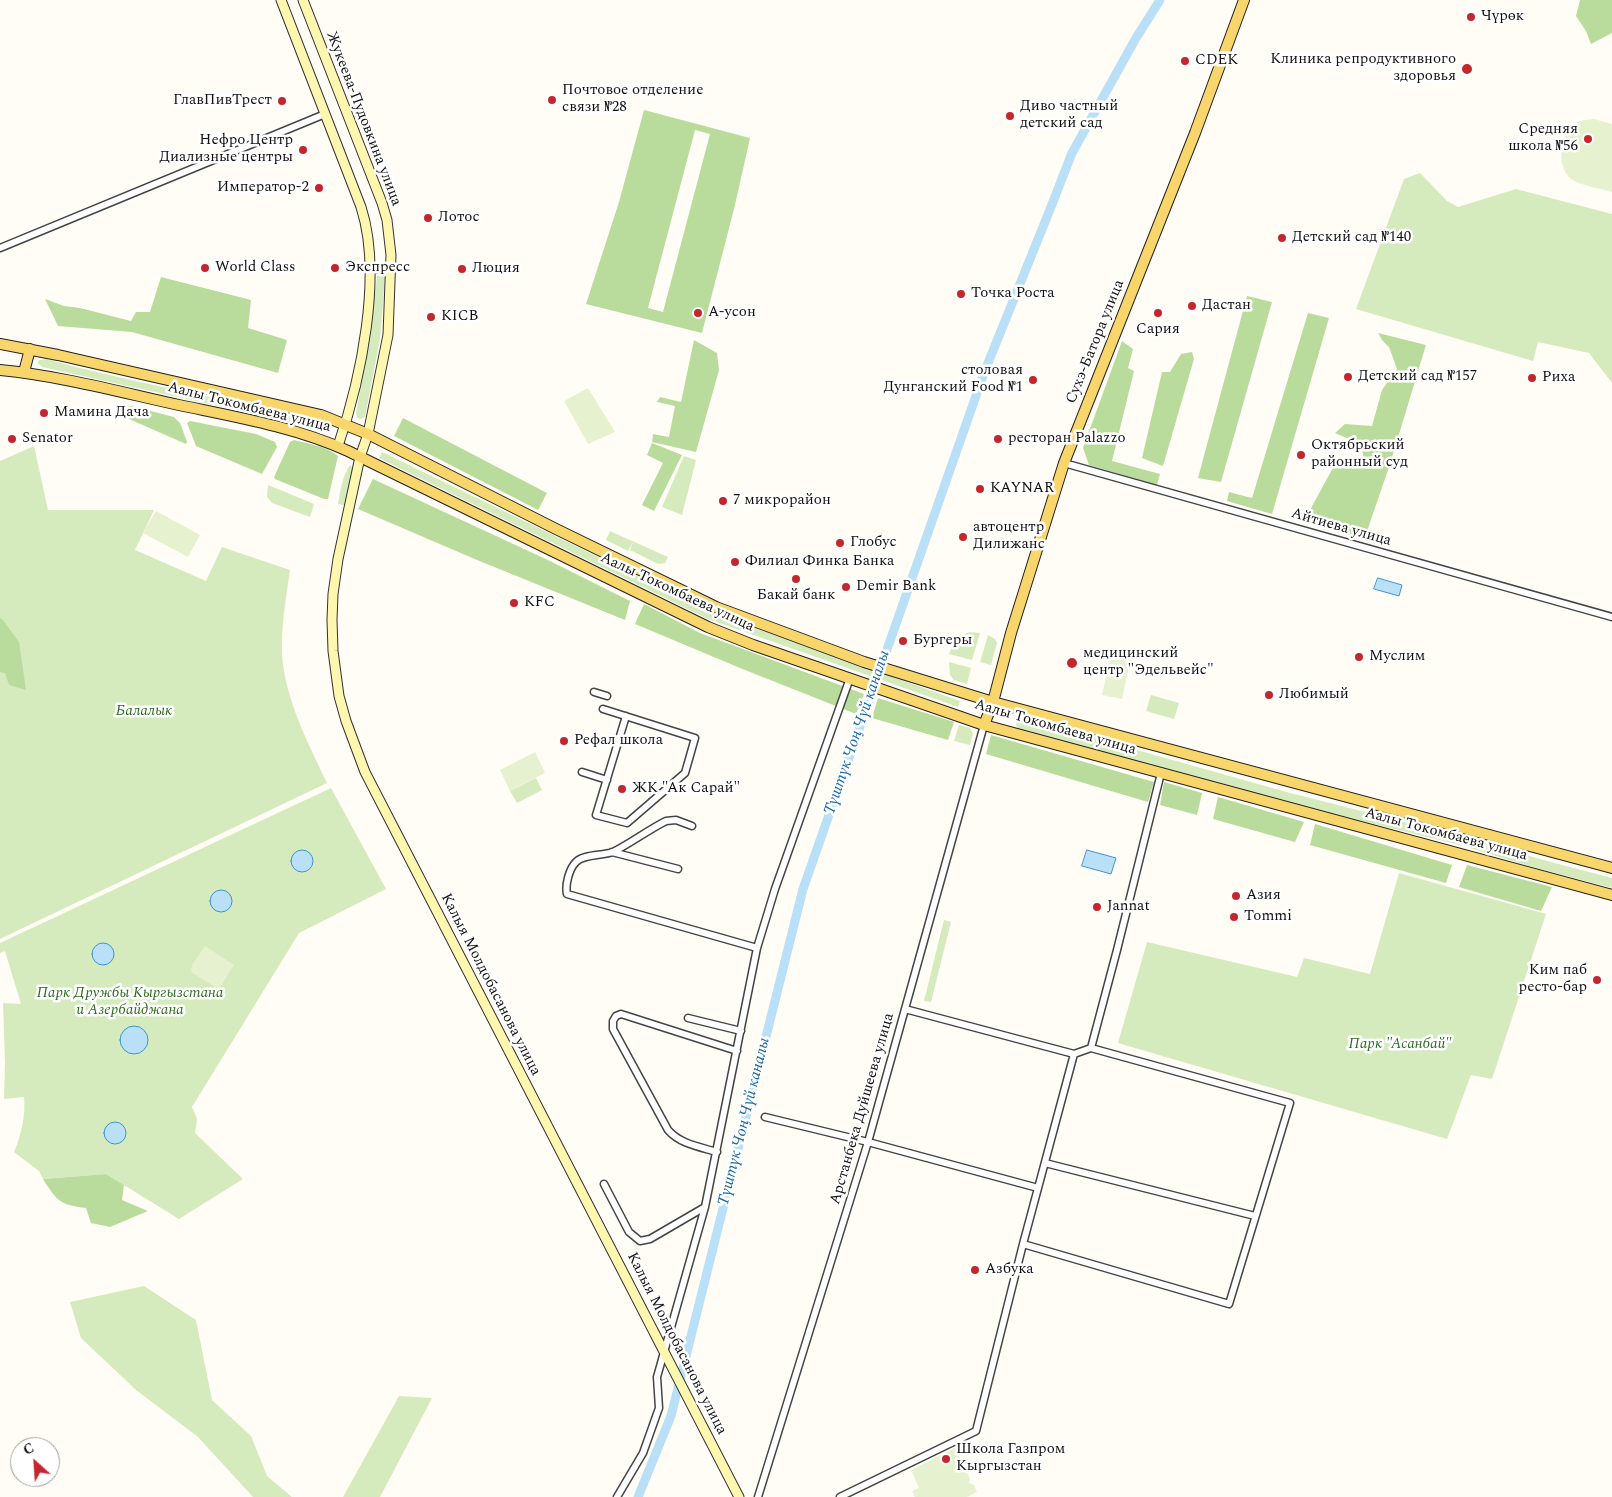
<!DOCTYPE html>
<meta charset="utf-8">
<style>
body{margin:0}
#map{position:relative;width:1612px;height:1497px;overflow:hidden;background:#fffdf5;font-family:Spectral,serif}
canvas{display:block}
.north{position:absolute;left:10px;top:1437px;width:50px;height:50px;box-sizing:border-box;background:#fff;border:1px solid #a0a0a0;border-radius:50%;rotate:334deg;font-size:14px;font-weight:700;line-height:20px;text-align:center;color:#111}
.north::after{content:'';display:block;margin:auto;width:18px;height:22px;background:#c4262e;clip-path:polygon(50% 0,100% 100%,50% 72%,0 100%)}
</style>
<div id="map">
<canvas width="1612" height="1497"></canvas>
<div class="north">С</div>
</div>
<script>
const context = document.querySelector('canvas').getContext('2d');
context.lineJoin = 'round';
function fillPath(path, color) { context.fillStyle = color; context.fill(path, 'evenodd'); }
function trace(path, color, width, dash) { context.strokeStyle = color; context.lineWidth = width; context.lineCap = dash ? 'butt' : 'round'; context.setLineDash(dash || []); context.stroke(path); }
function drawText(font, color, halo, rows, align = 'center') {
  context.font = font + ' Spectral,serif'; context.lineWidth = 5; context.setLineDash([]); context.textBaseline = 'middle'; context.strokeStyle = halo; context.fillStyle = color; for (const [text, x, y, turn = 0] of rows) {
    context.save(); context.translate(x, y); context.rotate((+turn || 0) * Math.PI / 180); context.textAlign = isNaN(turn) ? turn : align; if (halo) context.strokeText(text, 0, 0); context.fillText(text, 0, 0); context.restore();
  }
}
fillPath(new Path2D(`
 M1420,173l27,28 11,6 58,-18 96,25v169l-23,-30 -51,-11 -5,19 -177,-52 48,-130z
 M380,274l5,3 -5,62 -15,78 -4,2 -4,-1 -1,-5 14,-75 7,-62z
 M46,359c90,25 182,39 272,64l-2,7 -57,-15 -217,-48 -4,-4 1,-3z
 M34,446l14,64h106l-19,40 71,31 16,-34 68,23c-4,28 -9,56 -8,84 3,45 26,89 45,129l-327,156v-478z
 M382,452l332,161 246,88 -2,6 -250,-88 -329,-161z
 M684,456l12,4 -14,55 -20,-8z
 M350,465l4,4 -6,37 -10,-2c2,-12 5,-30 12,-39z
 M268,485l46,19 -4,13 -38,-14 -5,-6z
 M610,531l58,26 -3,6 -7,1 -28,-14 3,-8 -5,9 -22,-11z
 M970,632l10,1 -8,27 -23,-6c5,-12 8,-18 21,-22z
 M988,635l7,4 2,4 -6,22 -11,-3z
 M949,662l22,6 -4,16 -13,-4 -4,-5z
 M1151,695l28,8 -5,16 -28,-8z
 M1023,718l267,75 171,43 -1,9 -225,-55 -218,-62 -1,-5z
 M959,725l11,3 3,5 -3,12 -16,-4z
 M536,778l6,12 -25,13 -7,-12z
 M331,788l55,101 -87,44 -107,174 5,12 -2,14 48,46 -64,40 -73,-45 -63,5 -4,-8 -25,-19c7,-16 12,-38 10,-55l-20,2 1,-36 -2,-60 18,1 -16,-53 -5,2v-10z
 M1473,838l63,20 76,20v10l-80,-21 -62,-19z
 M1399,873l147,41 -54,165 -21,-4 -24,64 -329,-96 29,-101 150,35 7,-19 66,16z
 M944,920l7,2 -20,80 -7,-1z
 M144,1286l52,34 16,80 39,36 16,40 25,21h-39l-55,-60 -62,-47 -55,-52 -11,-36z
 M399,1396l33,2 -52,99h-37z`), '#d5ebbd');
fillPath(new Path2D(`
 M1580,0h32v33l-21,11 -5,-13 -10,-15z
 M644,110l106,28 -15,67 -33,128 -116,-29 33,-102zM695,130l15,4 -47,178 -15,-4z
 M161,277l90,23 -3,28 39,12 -9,33 -146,-41 -74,-6 -13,-27 19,7 16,2 51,13 5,-9h14z
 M1247,296l25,6 -51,180 -23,-4z
 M1308,313l21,5 -57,196 -45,-13 2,-9 23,6z
 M1378,333l48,12 -36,119 -26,76 -60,-19 31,-57 24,3 5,-7 -3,-16 -26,-11 10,-9 27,2 10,-36 15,-21 -8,-22 -7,-7z
 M694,340l23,13 2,17 -23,82 -44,-10 1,-8 16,3 6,-31 -18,-4 3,-5 21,5z
 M1122,341l11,8 -5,19 6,3 -22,90 48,13 -3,11 -68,-20 -6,-17z
 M1192,352l2,7 -31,107 -21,-8 20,-86h8l11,-18z
 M131,406l43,11 6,6 7,19 -1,2 -57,-25c-4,-4 -6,-7 -3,-12z
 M403,418l144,75 -9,17 -144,-74z
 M190,421l66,13 19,8 2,5 -15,27 -66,-28 -9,-23z
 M294,440c15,4 32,6 44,16l-10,43h-4l-49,-20 -1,-2 16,-35z
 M652,443l30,12 -28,56 -12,-6 21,-42 -16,-8z
 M373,479l177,82 80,40 -5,19 -148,-60 -119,-51z
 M644,604l56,29 164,61 -8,20 -116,-46 -105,-44z
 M0,618l3,2 16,22 7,48 -17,-5 -4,-12 -5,-1z
 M878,698l76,24 -6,18 -76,-22z
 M991,735l163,47 -6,20 -162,-48z
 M1164,782l38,11 -5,22 -37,-10z
 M1218,797l86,25 -9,20 -82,-23z
 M1315,824l137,41 -6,18 -136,-38z
 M1467,865l85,22 -11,24 -82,-24z
 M106,1174l18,11 -2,15 26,11 -38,16 -19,-4 -5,-15c-26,-3 -29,-7 -43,-29z`), '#b9dc9c');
fillPath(new Path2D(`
 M1594,119l18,5v68c-10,-3 -33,-7 -41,-13 -15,-13 -11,-39 1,-53 6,-6 15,-6 22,-7z
 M588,388l27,44 -27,12 -24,-43z
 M156,511l44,24 -12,22 -45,-24z
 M1112,648l20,4 -10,47 -20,-4z
 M535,752l10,21 -35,18 -10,-21z
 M205,946l29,19 -15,24 -28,-17 1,-7z
 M955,1448l15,31 -1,4 5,2 3,7 -10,5h-52l-3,-6 7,-3 -8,-18z`), '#e6f2cf');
const water = new Path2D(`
 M1378,578l24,7 -3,11 -25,-7z
 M1087,850l29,8 -5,16 -29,-8z
 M291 861a11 11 0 1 1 22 0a11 11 0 1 1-22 0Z
 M210 901a11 11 0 1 1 22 0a11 11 0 1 1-22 0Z
 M92 954a11 11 0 1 1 22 0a11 11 0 1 1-22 0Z
 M120 1040a14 14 0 1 1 28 0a14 14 0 1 1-28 0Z
 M104 1133a11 11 0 1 1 22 0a11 11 0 1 1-22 0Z`);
fillPath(water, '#b9e0f7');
trace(water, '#3f96cf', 1);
trace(new Path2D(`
 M638,1497l33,-81 132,-527 181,-516 65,-161 23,-59 64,-115 24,-38`), '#b9e0f7', 9);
const street = new Path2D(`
 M0,248l325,-134
 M1064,463l548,154
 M594,692l13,4
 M603,709l92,29 -10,35 -58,50 -31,-8 30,-99
 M582,772l25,8
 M692,826l-16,-6 -10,1c-18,9 -35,22 -53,31 -11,4 -29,2 -37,10 -7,7 -11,23 -9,32l190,54
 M612,852l66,17
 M905,1009l169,45 17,-6 199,55 -61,201 -206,-60
 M688,1018l53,13
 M1091,1048l26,-98 44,-177
 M765,1117l103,25 170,46
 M717,1152c-17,-5 -37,-8 -49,-22l-55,-101v-8l3,-5 5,-2 116,37
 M1045,1163l210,53
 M604,1184l25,48 11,9 10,-2 55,-32
 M617,1497l26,-44 16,-45 -2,-31 48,-170 52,-259 18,-59 75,-211
 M758,1497l110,-355 116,-417
 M840,1497l136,-66 47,-187 51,-190`);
const secondary = new Path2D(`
 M281,0l80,207c22,68 0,172 -23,239
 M303,0l79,203 5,17 4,35 -3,80 -20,99 -8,23 -22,102 -5,35 -1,26 1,31 6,45 7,25 19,51 374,725
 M371,268h20`);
const primary = new Path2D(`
 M0,344l58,11 263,60 47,19 188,95 160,78 148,55 129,40 619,166
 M0,370c61,6 120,22 179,35 57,12 116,22 169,46l360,176 45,18 231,80 628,170
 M24,372l6,-23
 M984,725l9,-23 18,-69 53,-170 131,-330 49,-133`);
trace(street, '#444', 9);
trace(secondary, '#333', 11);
trace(primary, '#222', 12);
trace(street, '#fff', 6);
trace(secondary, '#fff6b0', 9);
trace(primary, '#f9d66b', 10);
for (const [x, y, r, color] of [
 [1471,17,5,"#c4262e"],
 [1185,61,5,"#c4262e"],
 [1467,69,6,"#c4262e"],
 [552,100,5,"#c4262e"],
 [282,101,5,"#c4262e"],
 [1010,116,5,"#c4262e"],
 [1588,139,5,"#c4262e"],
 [303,150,5,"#c4262e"],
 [319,188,5,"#c4262e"],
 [428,218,5,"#c4262e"],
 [1282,238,5,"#c4262e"],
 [205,268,5,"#c4262e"],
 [335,268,5,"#c4262e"],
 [462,269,5,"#c4262e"],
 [961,294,5,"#c4262e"],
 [1192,306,5,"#c4262e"],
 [698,313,5,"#c4262e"],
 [1158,313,5,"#c4262e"],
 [431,317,5,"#c4262e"],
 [1348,377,5,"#c4262e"],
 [1532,378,5,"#c4262e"],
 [1033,380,5,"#c4262e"],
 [44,413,5,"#c4262e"],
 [12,439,5,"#c4262e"],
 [998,439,5,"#c4262e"],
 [1301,455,5,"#c4262e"],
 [980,489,5,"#c4262e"],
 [723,501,5,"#c4262e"],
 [963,537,5,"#c4262e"],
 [840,543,5,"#c4262e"],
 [735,562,5,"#c4262e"],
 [796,579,5,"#c4262e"],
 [846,587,5,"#c4262e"],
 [514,603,5,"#c4262e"],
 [903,641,5,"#c4262e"],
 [1359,657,5,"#c4262e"],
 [1072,663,6,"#c4262e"],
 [1269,695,5,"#c4262e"],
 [564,741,5,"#c4262e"],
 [622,789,5,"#c4262e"],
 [1236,896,5,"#c4262e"],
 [1097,907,5,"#c4262e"],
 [1234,917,5,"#c4262e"],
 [1597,980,5,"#c4262e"],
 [975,1270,5,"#c4262e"],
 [946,1459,5,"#c4262e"]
]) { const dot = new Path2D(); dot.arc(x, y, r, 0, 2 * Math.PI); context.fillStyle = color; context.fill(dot); trace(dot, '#fff', 2); }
drawText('15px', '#111', '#fff', [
 ["Чүрөк",1481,17],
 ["Клиника репродуктивного",1456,60,"right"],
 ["здоровья",1456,77,"right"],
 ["CDEK",1195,61],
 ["Почтовое отделение",562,91],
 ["связи №28",562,108],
 ["ГлавПивТрест",272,101,"right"],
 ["Диво частный",1020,107],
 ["детский сад",1020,124],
 ["Средняя",1578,130,"right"],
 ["школа №56",1578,147,"right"],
 ["Нефро Центр",293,141,"right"],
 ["Диализные центры",293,158,"right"],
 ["Император-2",309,188,"right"],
 ["Лотос",438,218],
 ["Детский сад №140",1292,238],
 ["World Class",215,268],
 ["Экспресс",345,268],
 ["Люция",472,269],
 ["Точка Роста",971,294],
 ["Дастан",1202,306],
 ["А-усон",708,313],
 ["KICB",441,317],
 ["Сария",1158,330,"center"],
 ["столовая",1023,371,"right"],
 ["Дунганский Food №1",1023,388,"right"],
 ["Детский сад №157",1358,377],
 ["Риха",1542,378],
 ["Мамина Дача",54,413],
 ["Senator",22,439],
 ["ресторан Palazzo",1008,439],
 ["Октябрьский",1311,446],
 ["районный суд",1311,463],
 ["KAYNAR",990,489],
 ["7 микрорайон",733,501],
 ["автоцентр",973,528],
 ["Дилижанс",973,545],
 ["Глобус",850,543],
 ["Филиал Финка Банка",745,562],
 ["Demir Bank",856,587],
 ["Бакай банк",796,596,"center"],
 ["KFC",524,603],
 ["Бургеры",913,641],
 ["медицинский",1083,654],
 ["центр \"Эдельвейс\"",1083,671],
 ["Муслим",1369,657],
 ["Любимый",1279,695],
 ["Рефал школа",574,741],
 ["ЖК \"Ак Сарай\"",632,789],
 ["Азия",1246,896],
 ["Jannat",1107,907],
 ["Tommi",1244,917],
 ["Ким паб",1587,971,"right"],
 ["ресто-бар",1587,988,"right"],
 ["Азбука",985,1270],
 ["Школа Газпром",956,1450],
 ["Кыргызстан",956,1467]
], 'left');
drawText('15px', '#111', '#fff', [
 ["Жукеева-Пудовкина улица",363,119,69],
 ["Сухэ-Батора улица",1096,342,-68],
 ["Аалы Токомбаева улица",249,408,14],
 ["Айтиева улица",1341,528,16],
 ["Аалы Токомбаева улица",677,593,25],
 ["Аалы Токомбаева улица",1055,728,16],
 ["Аалы Токомбаева улица",1446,835,15],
 ["Калыя Молдобасанова улица",490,985,63],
 ["Арстанбека Дуйшеева улица",863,1109,-74],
 ["Калыя Молдобасанова улица",676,1344,63]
]);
drawText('italic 15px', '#2f6b1f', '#fff', [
 ["Балалык",144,712],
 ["Парк Дружбы Кыргызстана",130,994],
 ["и Азербайджана",130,1011],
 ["Парк \"Асанбай\"",1400,1045]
]);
drawText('italic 16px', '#1768a6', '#fff', [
 ["Түштүк Чоң Чүй каналы",858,733,-71],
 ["Түштүк Чоң Чүй каналы",745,1122,-76]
]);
</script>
